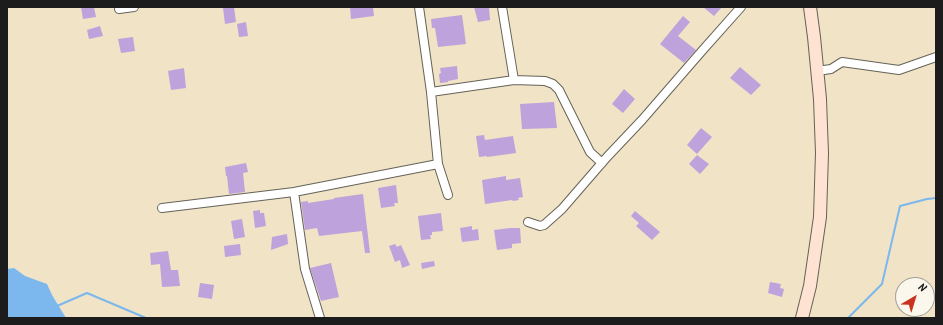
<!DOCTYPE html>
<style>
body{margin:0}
#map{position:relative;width:943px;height:325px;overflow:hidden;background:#f0e3c6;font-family:Kalam,sans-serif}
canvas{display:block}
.frame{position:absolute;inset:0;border:8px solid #1c1c1c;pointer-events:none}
.north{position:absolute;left:895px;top:277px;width:40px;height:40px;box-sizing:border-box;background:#fbf7ec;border:1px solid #a29f99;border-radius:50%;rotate:38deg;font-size:11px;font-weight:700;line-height:16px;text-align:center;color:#1c1c1c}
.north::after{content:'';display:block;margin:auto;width:14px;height:18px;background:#c8321e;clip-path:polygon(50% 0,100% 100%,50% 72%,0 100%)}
</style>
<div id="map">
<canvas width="943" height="325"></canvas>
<div class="frame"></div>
<div class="north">N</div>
</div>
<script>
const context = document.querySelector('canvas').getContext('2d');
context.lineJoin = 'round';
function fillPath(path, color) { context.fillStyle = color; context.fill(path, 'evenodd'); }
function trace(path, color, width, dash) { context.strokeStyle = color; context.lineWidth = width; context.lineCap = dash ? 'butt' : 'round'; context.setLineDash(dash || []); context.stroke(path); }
fillPath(new Path2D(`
 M14,268l11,8 22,8 5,11 14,23h-59v-49z`), '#7cb7ed');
trace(new Path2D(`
 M57,306l30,-13 59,25
 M848,318l34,-34 18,-78 27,-7 9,-1`), '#7cb7ed', 2);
fillPath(new Path2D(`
 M81,7h13l2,10 -13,2z
 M234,7l2,15 -11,2 -2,-16z
 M350,7h23l1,9 -23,3z
 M474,7h15l1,13 -12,2z
 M703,7h19l-8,9z
 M462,15l4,29 -28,3 -3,-19h-3l-1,-9z
 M683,16l7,6 -12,14 18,14 -12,13 -24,-19z
 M246,22l2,14 -9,1 -2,-13z
 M100,26l3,10 -14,3 -2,-9z
 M133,37l2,14 -14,2 -3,-14z
 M457,66l1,13 -10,2v1l-8,1 -1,-9 2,-1 -1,-5z
 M740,67l21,18 -10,10 -21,-17z
 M184,68l2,20 -15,2 -3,-19z
 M624,89l11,10 -12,14 -11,-9z
 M554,102l3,26 -35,1 -2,-25z
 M701,128l11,9 -15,17 -10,-9z
 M484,135l1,5 28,-4 3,17 -29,4v-1l-8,1 -3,-21z
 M697,155l12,9 -9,10 -11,-10z
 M246,163l2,9 -5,1 2,19 -16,2 -2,-18h-1l-1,-9z
 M506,176v4l14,-2 3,19 -5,1 1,2 -6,1 -1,-1 -27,4 -3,-24z
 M396,185l2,18h-4l1,3 -14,2 -3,-20z
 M363,194l7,59h-5l-3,-22 -43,5 -2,-8 -12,2 -4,-28 7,-1v2l26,-4v-1z
 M260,210v3h4l2,13 -11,2 -2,-17z
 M635,211l25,21 -8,8 -16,-14 3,-3 -8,-7z
 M441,213l2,18 -11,1v3h-2l1,4 -10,1 -3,-24z
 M242,219l3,18 -11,2 -3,-18z
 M472,226v4l6,-1 1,11 -17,2 -2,-14z
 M510,228h10l1,15 -9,1v4l-15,2 -3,-20z
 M287,234l1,10 -17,6 1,-13z
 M240,244l1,11 -16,2 -1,-11z
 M395,244l2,3 4,-2 9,20 -8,3 -2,-8 -5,2 -6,-16z
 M168,251l3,19h7l2,16 -18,1 -2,-23 -9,1 -1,-12z
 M434,261l1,5 -13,3 -1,-6z
 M331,263l8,34 -18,4 -11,-33z
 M770,282l11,2 -1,4 4,1 -2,8 -14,-4z
 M200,283l14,2 -2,14 -14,-2z`), '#bda2db');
const minor = new Path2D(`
 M502,7l12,73
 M119,9l15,-2
 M817,71l14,-2 11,-7 57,8 37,-13
 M431,92l83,-12 31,1 8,3 6,6 31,62 12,11
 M438,164l10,31
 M162,208l132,-16
 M528,222l12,4 4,-1 18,-16 45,-52 35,-37 59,-68 40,-45
 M320,318l-15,-49 -11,-77 144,-28 -7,-72 -12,-85`);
const secondary = new Path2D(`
 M802,318l8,-32 10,-69 2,-64 -2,-54 -6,-62 -4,-30`);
trace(minor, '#666258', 10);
trace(secondary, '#666258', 14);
trace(minor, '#fff', 8);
trace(secondary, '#fee3d2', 12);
</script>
